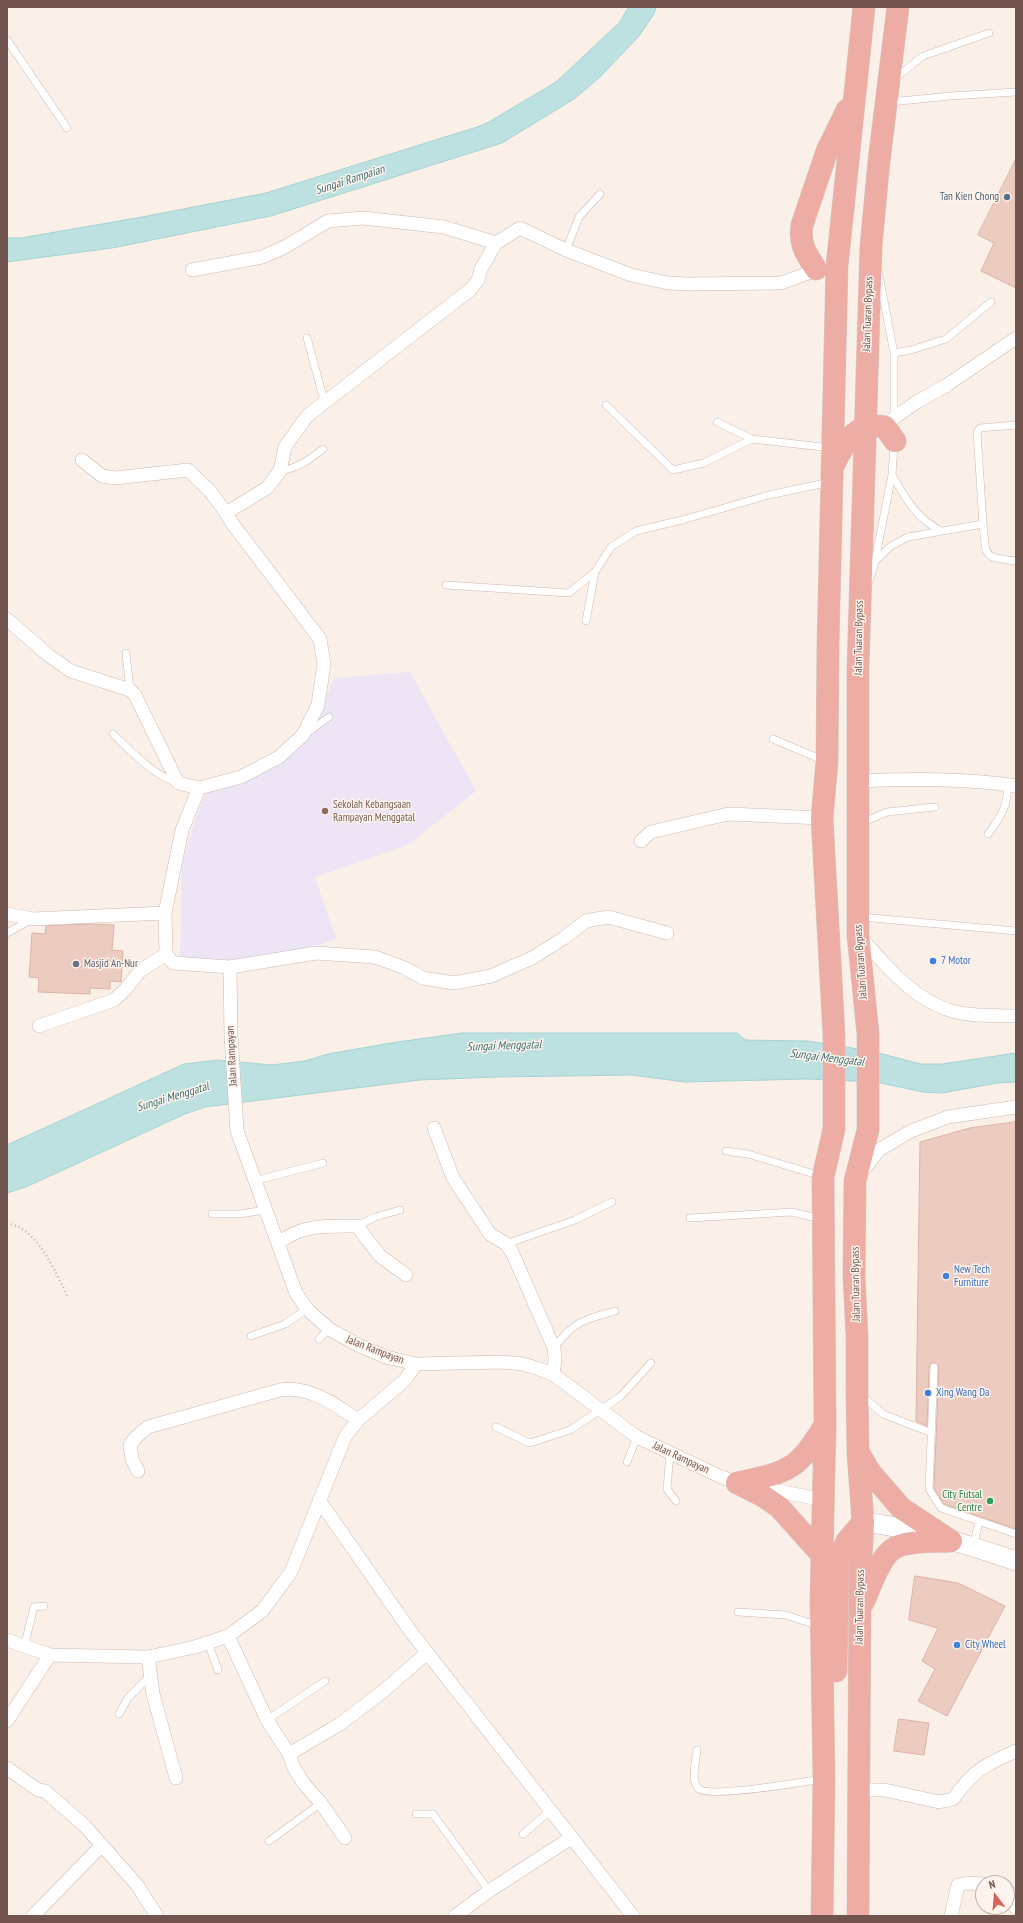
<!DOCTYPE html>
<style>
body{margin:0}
#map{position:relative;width:1023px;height:1923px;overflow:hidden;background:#faf0e7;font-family:"PT Sans Narrow",sans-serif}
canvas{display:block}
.frame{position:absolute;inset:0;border:8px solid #71554e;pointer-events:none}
.north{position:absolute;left:975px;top:1875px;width:40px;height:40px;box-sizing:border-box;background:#fdf4ed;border:1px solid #c5b4ad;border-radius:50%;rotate:344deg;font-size:11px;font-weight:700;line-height:16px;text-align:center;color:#71554e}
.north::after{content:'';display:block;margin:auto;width:14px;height:18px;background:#d76259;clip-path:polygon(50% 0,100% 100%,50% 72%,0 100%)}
</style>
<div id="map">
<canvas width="1023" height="1923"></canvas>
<div class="frame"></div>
<div class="north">N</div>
</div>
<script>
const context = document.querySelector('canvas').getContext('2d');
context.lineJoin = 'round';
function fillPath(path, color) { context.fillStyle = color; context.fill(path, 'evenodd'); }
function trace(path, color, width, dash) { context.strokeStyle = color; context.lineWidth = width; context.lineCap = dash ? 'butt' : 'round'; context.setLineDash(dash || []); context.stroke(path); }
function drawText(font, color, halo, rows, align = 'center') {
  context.font = font + ' "PT Sans Narrow",sans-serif'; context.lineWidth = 3; context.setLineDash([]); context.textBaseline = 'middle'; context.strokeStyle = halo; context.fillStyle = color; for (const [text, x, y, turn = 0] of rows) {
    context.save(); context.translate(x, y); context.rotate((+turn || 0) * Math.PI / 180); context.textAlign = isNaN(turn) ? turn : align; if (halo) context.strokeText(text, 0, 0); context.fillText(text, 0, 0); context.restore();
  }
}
fillPath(new Path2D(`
 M410,672l66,119 -68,54 -93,32 21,62 -37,13 -58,9 -61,-1 2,-96 9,-32 16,-42 49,-17 62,-54 16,-41z`), '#ede4f6');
const water = new Path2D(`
 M629,7h27l-2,7 -15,22 -39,41 -26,22 -72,44 -231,73 -159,32 -105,14v-24h14l121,-21 124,-24 211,-66 10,-4 69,-41 63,-59z
 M462,1033h275l8,7 63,1 63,10 50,13h21l74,-11v29l-18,1 -56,10 -19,-1 -47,-10 -69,-3 -122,3 -54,-7 -135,2 -76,3 -215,27 -20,7 -159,73 -19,6v-48l177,-81 33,-4 55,5 33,-4 23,-7 63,-11z`);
fillPath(water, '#bde1e1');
trace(water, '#a5d2d2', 1);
const building = new Path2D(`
 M1016,159v129l-35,-17 13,-28 -16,-8z
 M92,924l22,1 -2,25 11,1 -2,31 -11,-1v8l-20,-1v6l-52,-2 1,-14 -10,-1 3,-44 13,1 1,-8z
 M1016,1122v407l-72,-25 -10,-16 5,-121 -3,-4h-5l-2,4 -2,59 -11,-5 4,-279 50,-14z
 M915,1576l43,7 47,23 -58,110 -29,-15 17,-32 -13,-8 16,-33 -29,-8z
 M899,1719l30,4 -5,32 -30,-4z`);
fillPath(building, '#ecccc1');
trace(building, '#ddb1a4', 1);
const lane = new Path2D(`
 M7,40l60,88
 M893,80l30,-24 66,-23
 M890,102l60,-6 66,-4
 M566,250l13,-33 21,-23
 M879,275l15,78v66
 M307,338l18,66
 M894,353l17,-3 35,-11 45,-37
 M606,405l67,65 31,-7 48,-24
 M717,422l35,17 79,9
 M280,471c18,-3 29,-11 43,-22
 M892,475c15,25 23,42 49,56
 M983,524c4,33 -2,33 33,37
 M875,561l17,-86 2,-31
 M870,579l5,-18 16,-15 17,-9 75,-13 -6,-92 3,-4 36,-3
 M446,585l123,8 26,-21 16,-25 25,-16 46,-11 87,-25 61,-13
 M586,621l9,-49
 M126,653l4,37
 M307,733l22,-16
 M113,734c20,19 38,39 64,49
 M773,739l52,22
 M861,823l26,-11 48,-5
 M988,834c12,-16 21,-29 19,-49
 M861,917l155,14
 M7,933l24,-13
 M726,1151l22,3 73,22
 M254,1181l69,-18
 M212,1214h28l25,-4
 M690,1218l102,-6 29,7
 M357,1226l18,-9 25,-7
 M506,1244l69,-24 37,-18
 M251,1336l34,-12 22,-15
 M319,1339l10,-10
 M554,1348c20,-27 29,-28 61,-37
 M934,1367l-5,122 12,19 75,26
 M861,1395l22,19 49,19
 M496,1427l34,16 40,-13 29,-19 22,-15 30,-33
 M670,1453l-3,36 9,12
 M627,1462l10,-25
 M973,1547l6,-25
 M738,1612l48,3 33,11
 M208,1643l10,27
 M25,1646l2,-11 7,-28 10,-1
 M119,1714l9,-16 22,-22
 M267,1720l58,-39
 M697,1750c-1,11 -7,31 2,39 12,9 104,-7 123,-10
 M416,1814h17l56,77
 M523,1834l27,-23
 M269,1841l52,-38`);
const street = new Path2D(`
 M192,270l70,-13 23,-10 43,-26 35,-3 81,9 52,16
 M894,418l21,-15 32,-18 69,-47
 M82,460l20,16 13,2 73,-8 22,21 16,22
 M7,619l41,36 23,16 59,19 5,5 43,88 21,5 42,-11 38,-20 24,-22 15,-30 6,-41 -4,-25 -88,-116 -6,-10 41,-25 13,-17 5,-24 22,-31 163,-126 8,-10 3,-11 15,-26 24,-15 46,22 65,25 37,8 20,1 93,-1 41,-15
 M859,781c52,-2 106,-3 157,5
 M199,788l-17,42 -17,83 1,41 7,9 57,4 86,-14 59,4 30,11 18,10 31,5 37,-7 41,-18 32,-20 22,-17 22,-4 59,16
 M641,841l10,-9 77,-18 94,4
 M7,914l26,5 132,-6
 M858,935c26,27 51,61 88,74 21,8 48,6 70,7
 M230,967l1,68 6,96 59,162 11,16 22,20 31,17 26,11 30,7 86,-2 21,2 13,4 17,6 84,63 80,38 20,8 87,17
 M39,1026l75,-26 11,-10 15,-19 26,-17
 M434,1128l19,50 37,56 16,10 6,8 42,96 1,12 -2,14
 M861,1173l18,-23 32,-19 37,-14 68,-10
 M278,1244c21,-20 51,-18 79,-18l23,30 26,19
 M138,1471l-6,-12 -2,-14 6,-8 12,-10 132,-37c29,-5 56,15 78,30
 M319,1500l92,132 222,284
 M228,1636l39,84 22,34 5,14 10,16 17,19 24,35
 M7,1640l43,15 98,2 47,-10 33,-11 34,-25 29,-39 54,-135 13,-17 47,-40 11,-16
 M148,1657l5,37 23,84
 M7,1721l43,-66
 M289,1754l51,-30 41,-31 46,-40
 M7,1768l31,22 7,1 40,35 52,59 20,31
 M858,1790h27l54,12 14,-3c22,-30 30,-33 63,-48
 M1007,1890l8,11 1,7
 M33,1916l69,-71
 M455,1916l34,-25 82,-53
 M951,1916l7,-31 10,-2 15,1`);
const secondary = new Path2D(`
 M863,1522c52,6 103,22 153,39`);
const highway = new Path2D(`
 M816,269c-10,-15 -17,-25 -14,-44l25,-74 20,-41
 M834,464c11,-22 23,-44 51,-37l10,14
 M860,1455l10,17 31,36 50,33
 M737,1483l26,13 16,11 43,48
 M737,1483c51,-11 60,-12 88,-58
 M863,1603c7,-15 17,-46 30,-54 13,-9 42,-7 58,-8
 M836,1671l2,-110 9,-20 16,-19
 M822,1916l2,-137 -3,-178 4,-176 -2,-248 11,-48v-94l-12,-217 5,-56 1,-117 9,-379 27,-259
 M858,1916l2,-340 3,-54 -5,-69 -1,-62v-55l-3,-60 1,-95 13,-51v-96l-10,-99v-267l13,-422 8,-85 19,-154`);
trace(lane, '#cdb9b1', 8);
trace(street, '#cdb9b1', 14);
trace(secondary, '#cfb8af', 20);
trace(highway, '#d7cfcd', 23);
trace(new Path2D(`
 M7,1224c29,1 50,50 61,74`), '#d1afa5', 2.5, [1, 3]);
trace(lane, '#fff', 7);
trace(street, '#fff', 13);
trace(secondary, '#fff', 19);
trace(highway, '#edaca4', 22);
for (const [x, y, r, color] of [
 [1007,197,4,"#5c6f8a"],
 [325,811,4,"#8d6e63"],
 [933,961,4,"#3f7fe0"],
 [76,964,4,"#6b7280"],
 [946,1276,4,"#3f7fe0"],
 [928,1393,4,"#3f7fe0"],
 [990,1501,4,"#2e9e5b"],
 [957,1645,4,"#3f7fe0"]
]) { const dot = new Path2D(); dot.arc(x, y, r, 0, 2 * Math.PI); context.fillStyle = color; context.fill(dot); trace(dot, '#fdf4ed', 1.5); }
drawText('11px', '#4e5e75', '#fdf4ed', [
 ["Tan Kien Chong",999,197]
], 'right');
drawText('11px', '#71554e', '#fdf4ed', [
 ["Jalan Tuaran Bypass",868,314,-88],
 ["Jalan Tuaran Bypass",859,638,-89],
 ["Jalan Tuaran Bypass",861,962,-94],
 ["Jalan Rampayan",232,1056,-93],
 ["Jalan Tuaran Bypass",856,1284,-91],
 ["Jalan Rampayan",375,1350,21],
 ["Jalan Rampayan",681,1458,25],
 ["Jalan Tuaran Bypass",860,1607,-89]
]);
drawText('11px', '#785e54', '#fdf4ed', [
 ["Sekolah Kebangsaan",333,805],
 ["Rampayan Menggatal",333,818]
], 'left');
drawText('11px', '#366cbe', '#fdf4ed', [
 ["7 Motor",941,961],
 ["New Tech",954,1270],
 ["Furniture",954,1283],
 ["Xing Wang Da",936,1393],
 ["City Wheel",965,1645]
], 'left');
drawText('11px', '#5b616d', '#fdf4ed', [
 ["Masjid An-Nur",84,964]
], 'left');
drawText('11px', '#27864d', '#fdf4ed', [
 ["City Futsal",982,1495],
 ["Centre",982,1508]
], 'right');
drawText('italic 12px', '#437474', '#fdf4ed', [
 ["Sungai Rampaian",350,180,-18],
 ["Sungai Menggatal",504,1046,-2],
 ["Sungai Menggatal",827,1058,7],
 ["Sungai Menggatal",173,1097,-17]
]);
</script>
